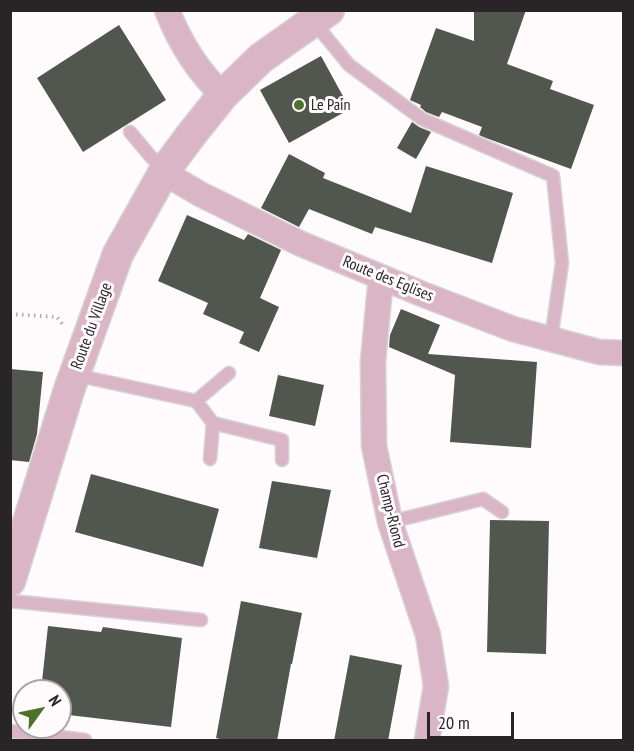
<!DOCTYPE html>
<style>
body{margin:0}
#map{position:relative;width:634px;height:751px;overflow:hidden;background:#fffafc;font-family:"PT Sans Narrow",sans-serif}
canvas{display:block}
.frame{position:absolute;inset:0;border:12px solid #292527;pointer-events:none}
.north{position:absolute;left:12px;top:679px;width:60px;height:60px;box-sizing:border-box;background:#fffafc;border:2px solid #a9a5a7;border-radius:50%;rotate:57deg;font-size:16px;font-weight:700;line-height:24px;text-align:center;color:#292527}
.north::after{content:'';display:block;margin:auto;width:21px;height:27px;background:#4f722a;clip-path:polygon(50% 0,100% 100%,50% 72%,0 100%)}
.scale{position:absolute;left:427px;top:712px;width:87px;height:27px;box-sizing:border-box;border:3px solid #292527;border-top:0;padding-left:8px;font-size:18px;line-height:21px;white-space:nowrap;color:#292527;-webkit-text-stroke:4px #fffafc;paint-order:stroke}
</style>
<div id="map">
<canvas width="634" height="751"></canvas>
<div class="frame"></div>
<div class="north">N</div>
<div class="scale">20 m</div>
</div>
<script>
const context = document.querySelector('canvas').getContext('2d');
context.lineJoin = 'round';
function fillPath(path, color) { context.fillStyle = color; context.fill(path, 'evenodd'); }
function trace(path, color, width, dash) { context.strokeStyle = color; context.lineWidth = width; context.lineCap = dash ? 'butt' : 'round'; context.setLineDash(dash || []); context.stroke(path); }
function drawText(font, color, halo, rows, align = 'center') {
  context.font = font + ' "PT Sans Narrow",sans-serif'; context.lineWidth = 6; context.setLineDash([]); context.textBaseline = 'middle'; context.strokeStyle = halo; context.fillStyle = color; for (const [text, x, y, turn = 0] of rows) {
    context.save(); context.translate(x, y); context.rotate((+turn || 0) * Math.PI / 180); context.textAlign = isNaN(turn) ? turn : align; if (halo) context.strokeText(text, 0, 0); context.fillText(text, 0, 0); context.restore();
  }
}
fillPath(new Path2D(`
 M474,10h52l-19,54 46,17 -3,8 44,16 -23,64 -85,-31 -7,-3 3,-8 -40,-15 -3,5 -13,-5 -6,-5 1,-2 -11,-5 26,-72 38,13z
 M119,25l47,75 -83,52 -46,-74z
 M321,56l29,53 -61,34 -29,-53z
 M412,122l7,5 12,5 -15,27 -19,-11z
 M289,154l36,19 -2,5 88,35 15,-47 87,27 -21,70 -117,-36 -3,7 -63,-25 -10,18 -38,-19z
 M187,215l57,25 4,-6 33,16 -21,48 19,9 -20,45 -20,-9 5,-11 -41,-18 5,-11 -50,-22z
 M401,309l39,16 -12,29 109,8 -6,86 -81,-6 5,-67 -66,-28 1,-12z
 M10,369l33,3 -6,62 -8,28 -19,-2z
 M278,375l46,10 -9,41 -46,-10z
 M91,474l128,35 -16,58 -128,-35z
 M272,481l59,9 -14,68 -58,-10z
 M490,520l59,1 -3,133 -59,-2z
 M241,601l61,12 -10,51h-1l-14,77h-49l-12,-3z
 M48,626l53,6 2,-5 79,11 -11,89 -111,-13v-23h-19z
 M350,655l52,10 -14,76h-54z`), '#51564e');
const service = new Path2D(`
 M313,21l36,44 73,54 131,57 9,87 -11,76
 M130,132l22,26 12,11
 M75,375l121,26 17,22 69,17v20
 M196,401l33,-28
 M210,459l3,-36
 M390,522l93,-23 19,13
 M10,601l191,19
 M10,731l75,9`);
const minor = new Path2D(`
 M167,10c13,33 30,61 56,85
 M165,170l13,11 22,13 99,49 123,51 91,35 86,23 25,1
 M381,277l-8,84 1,85 16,76 38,113 8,51 -9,54`);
const tertiary = new Path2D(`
 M10,581l59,-191 49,-136 47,-84 26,-35 32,-40 38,-37 68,-48`);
trace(service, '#d8d4d6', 15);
trace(minor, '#d8d4d6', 27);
trace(tertiary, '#d8d4d6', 33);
trace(new Path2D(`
 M10,314l47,3 6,8`), '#b0abad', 4, [1.5, 4.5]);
trace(service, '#d9b5c6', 12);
trace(minor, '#d9b5c6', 24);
trace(tertiary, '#d9b5c6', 30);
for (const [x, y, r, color] of [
 [299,105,6,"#4f722a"]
]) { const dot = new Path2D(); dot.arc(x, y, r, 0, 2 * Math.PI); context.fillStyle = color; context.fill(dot); trace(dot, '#fffafc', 2); }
drawText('16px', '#292527', '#fffafc', [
 ["Le Pain",311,105]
], 'left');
drawText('16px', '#292527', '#fffafc', [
 ["Route des Eglises",388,279,22],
 ["Route du Village",92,326,-70],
 ["Champ-Riond",390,511,76]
]);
</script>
